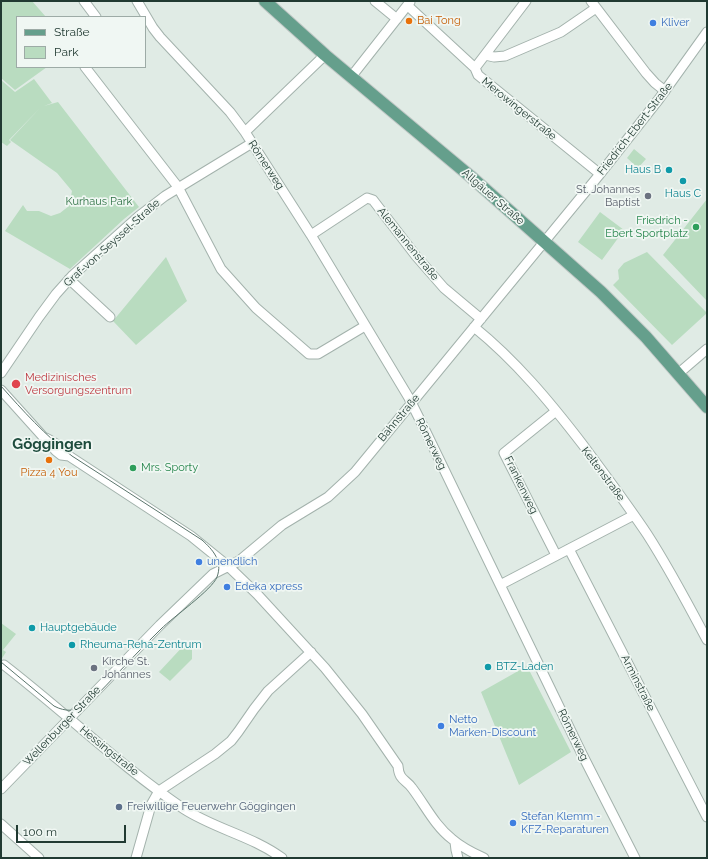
<!DOCTYPE html>
<meta charset="utf-8">
<style>
body{margin:0}
#map{position:relative;width:708px;height:859px;overflow:hidden;background:#e0ebe5;font-family:Raleway,sans-serif}
canvas{display:block}
.frame{position:absolute;inset:0;border:2px solid #213a32;pointer-events:none}
.legend{position:absolute;left:16px;top:16px;width:130px;height:52px;box-sizing:border-box;background:#f0f7f3;border:1px solid #9daba6;margin:0;padding:5px 7px;list-style:none;font-size:12px;color:#213a32}
.legend li{display:flex;align-items:center;gap:8px;height:20px}
.legend b{width:20px;border:1px solid #9daba6}
.scale{position:absolute;left:16px;top:825px;width:110px;height:18px;box-sizing:border-box;border:2px solid #213a32;border-top:0;padding-left:5px;font-size:12px;line-height:14px;white-space:nowrap;color:#213a32;-webkit-text-stroke:3px #f0f7f3;paint-order:stroke}
</style>
<div id="map">
<canvas width="708" height="859"></canvas>
<div class="frame"></div>
<ul class="legend">
<li><b style="height:5px;background:#659f8c"></b>Straße</li>
<li><b style="height:11px;background:#b9dcc0"></b>Park</li>
</ul>
<div class="scale">100 m</div>
</div>
<script>
const context = document.querySelector('canvas').getContext('2d');
context.lineJoin = 'round';
function fillPath(path, color) { context.fillStyle = color; context.fill(path, 'evenodd'); }
function trace(path, color, width, dash) { context.strokeStyle = color; context.lineWidth = width; context.lineCap = dash ? 'butt' : 'round'; context.setLineDash(dash || []); context.stroke(path); }
function drawText(font, color, halo, rows, align = 'center') {
  context.font = font + ' Raleway,sans-serif'; context.lineWidth = 3.5; context.setLineDash([]); context.textBaseline = 'middle'; context.strokeStyle = halo; context.fillStyle = color; for (const [text, x, y, turn = 0] of rows) {
    context.save(); context.translate(x, y); context.rotate((+turn || 0) * Math.PI / 180); context.textAlign = isNaN(turn) ? turn : align; if (halo) context.strokeText(text, 0, 0); context.fillText(text, 0, 0); context.restore();
  }
}
fillPath(new Path2D(`
 M1,1h31l14,16h-29v50h30l-32,23 -14,-12z
 M34,79l18,24 -8,3 14,-4 81,105 -15,12 -54,50 -65,-38 18,-26 4,6h12l12,5 9,-3 9,-7 3,-15 -15,-18 -47,-33 30,-32 -31,32 2,2 -4,4 -6,-4v-62l14,12z
 M634,149l12,10 -8,9 -11,-10z
 M707,199v102l-44,-46z
 M600,212l24,18 -22,30 -24,-18z
 M647,252l60,61 -35,32 -59,-60 6,-6 -1,-9 6,-7z
 M166,257l21,44 -51,44 -23,-24z
 M1,623l15,11 -13,16 3,2 -5,8z
 M186,643l6,6v10l-22,22 -11,-9z
 M527,666l44,86 -52,33 -38,-93z`), '#b9dcc0');
const minor = new Path2D(`
 M84,1l12,16
 M137,1l16,27 7,9 70,75 15,20 66,103 98,163 15,30 158,326 53,104
 M375,1l22,18
 M591,1l55,72 9,10 10,8
 M408,6l67,62 3,7 122,99
 M485,55l9,2 11,-1 56,-24 35,-24
 M85,67l93,120 43,82 35,39 53,46h9l47,-28
 M475,68l51,-67
 M351,77l59,-75
 M245,132l80,-77
 M311,235l56,-37 6,2 43,56 28,32 37,31
 M69,279l41,38
 M474,327c42,34 76,75 109,118 22,30 44,59 64,89 22,34 41,70 60,106
 M1,373l38,-56 17,-23 17,-19 66,-59 26,-20 87,-53
 M679,373l28,-24
 M1,390l55,61 5,4 8,1 122,80 37,30 29,28 68,74 37,46 36,52c1,15 8,13 14,22 13,17 23,38 40,51 9,8 21,14 32,19
 M46,438c9,5 17,9 23,18
 M569,549l138,268
 M556,555l-52,-102 52,-42
 M500,585l134,-70
 M4,665c61,47 116,101 180,144 31,20 68,27 98,49
 M1,789l159,-164 53,-51 26,-13 43,-36 46,-28 27,-25 245,-298 59,-75 48,-67
 M1,824l38,34
 M455,842l1,8 2,8
 M136,858l15,-53 8,-14 56,-37 16,-13 7,-9 16,-23 14,-18 43,-39`);
const major = new Path2D(`
 M265,1l60,54 145,121 131,116 45,45 61,70`);
trace(minor, '#a3b2ac', 11);
trace(major, '#c1c8c6', 14);
trace(minor, '#fff', 9);
trace(major, '#659f8c', 12);
trace(new Path2D(`
 M1,386c22,25 44,49 71,70l130,84c11,10 21,21 15,37 -5,13 -44,40 -56,52 -25,24 -48,50 -73,75 -10,8 -23,8 -34,2l-53,-44`), '#5b766d', 1);
for (const [x, y, r, color] of [
 [409,21,4,"#e8710a"],
 [653,23,4,"#3f7fe0"],
 [669,170,4,"#0f9aa8"],
 [683,181,4,"#0f9aa8"],
 [648,196,4,"#6b7280"],
 [696,227,4,"#2e9e5b"],
 [16,384,5,"#e0444e"],
 [49,460,4,"#e8710a"],
 [133,468,4,"#2e9e5b"],
 [199,562,4,"#3f7fe0"],
 [227,587,4,"#3f7fe0"],
 [32,628,4,"#0f9aa8"],
 [72,645,4,"#0f9aa8"],
 [488,667,4,"#0f9aa8"],
 [94,668,4,"#6b7280"],
 [441,726,4,"#3f7fe0"],
 [119,807,4,"#5c6f8a"],
 [513,823,4,"#3f7fe0"]
]) { const dot = new Path2D(); dot.arc(x, y, r, 0, 2 * Math.PI); context.fillStyle = color; context.fill(dot); trace(dot, '#f0f7f3', 1.5); }
drawText('11px', '#c56008', '#f0f7f3', [
 ["Bai Tong",417,21],
 ["Pizza 4 You",49,473,"center"]
], 'left');
drawText('11px', '#366cbe', '#f0f7f3', [
 ["Kliver",661,23],
 ["unendlich",207,562],
 ["Edeka xpress",235,587],
 ["Netto",449,720],
 ["Marken-Discount",449,733],
 ["Stefan Klemm -",521,817],
 ["KFZ-Reparaturen",521,830]
], 'left');
drawText('11px', '#213a32', '#f0f7f3', [
 ["Merowingerstraße",519,109,39],
 ["Friedrich-Ebert-Straße",635,129,-52],
 ["Römerweg",266,165,57],
 ["Allgäuer Straße",493,197,41],
 ["Graf-von-Seyssel-Straße",112,243,-42],
 ["Alemannenstraße",408,244,51],
 ["Bahnstraße",399,418,-50],
 ["Römerweg",431,444,64],
 ["Keltenstraße",603,474,53],
 ["Frankenweg",521,485,64],
 ["Arminstraße",638,683,63],
 ["Wellenburger Straße",62,726,-46],
 ["Römerweg",573,735,64],
 ["Hessingstraße",109,751,39]
]);
drawText('11px', '#0d838f', '#f0f7f3', [
 ["Haus B",661,170,"right"],
 ["Haus C",683,194,"center"],
 ["Hauptgebäude",40,628],
 ["Rheuma-Reha-Zentrum",80,645],
 ["BTZ-Laden",496,667]
], 'left');
drawText('11px', '#5b616d', '#f0f7f3', [
 ["St. Johannes",640,190],
 ["Baptist",640,203],
 ["Kirche St.",102,662,"left"],
 ["Johannes",102,675,"left"]
], 'right');
drawText('11px', '#2c7042', '#f0f7f3', [
 ["Kurhaus Park",99,202]
]);
drawText('11px', '#27864d', '#f0f7f3', [
 ["Friedrich -",688,221],
 ["Ebert Sportplatz",688,234],
 ["Mrs. Sporty",141,468,"left"]
], 'right');
drawText('11px', '#be3a42', '#f0f7f3', [
 ["Medizinisches",25,378],
 ["Versorgungszentrum",25,391]
], 'left');
drawText('11px', '#4e5e75', '#f0f7f3', [
 ["Freiwillige Feuerwehr Göggingen",127,807]
], 'left');
drawText('bold 15px', '#1e4c3d', '#f0f7f3', [
 ["Göggingen",52,444]
]);
</script>
